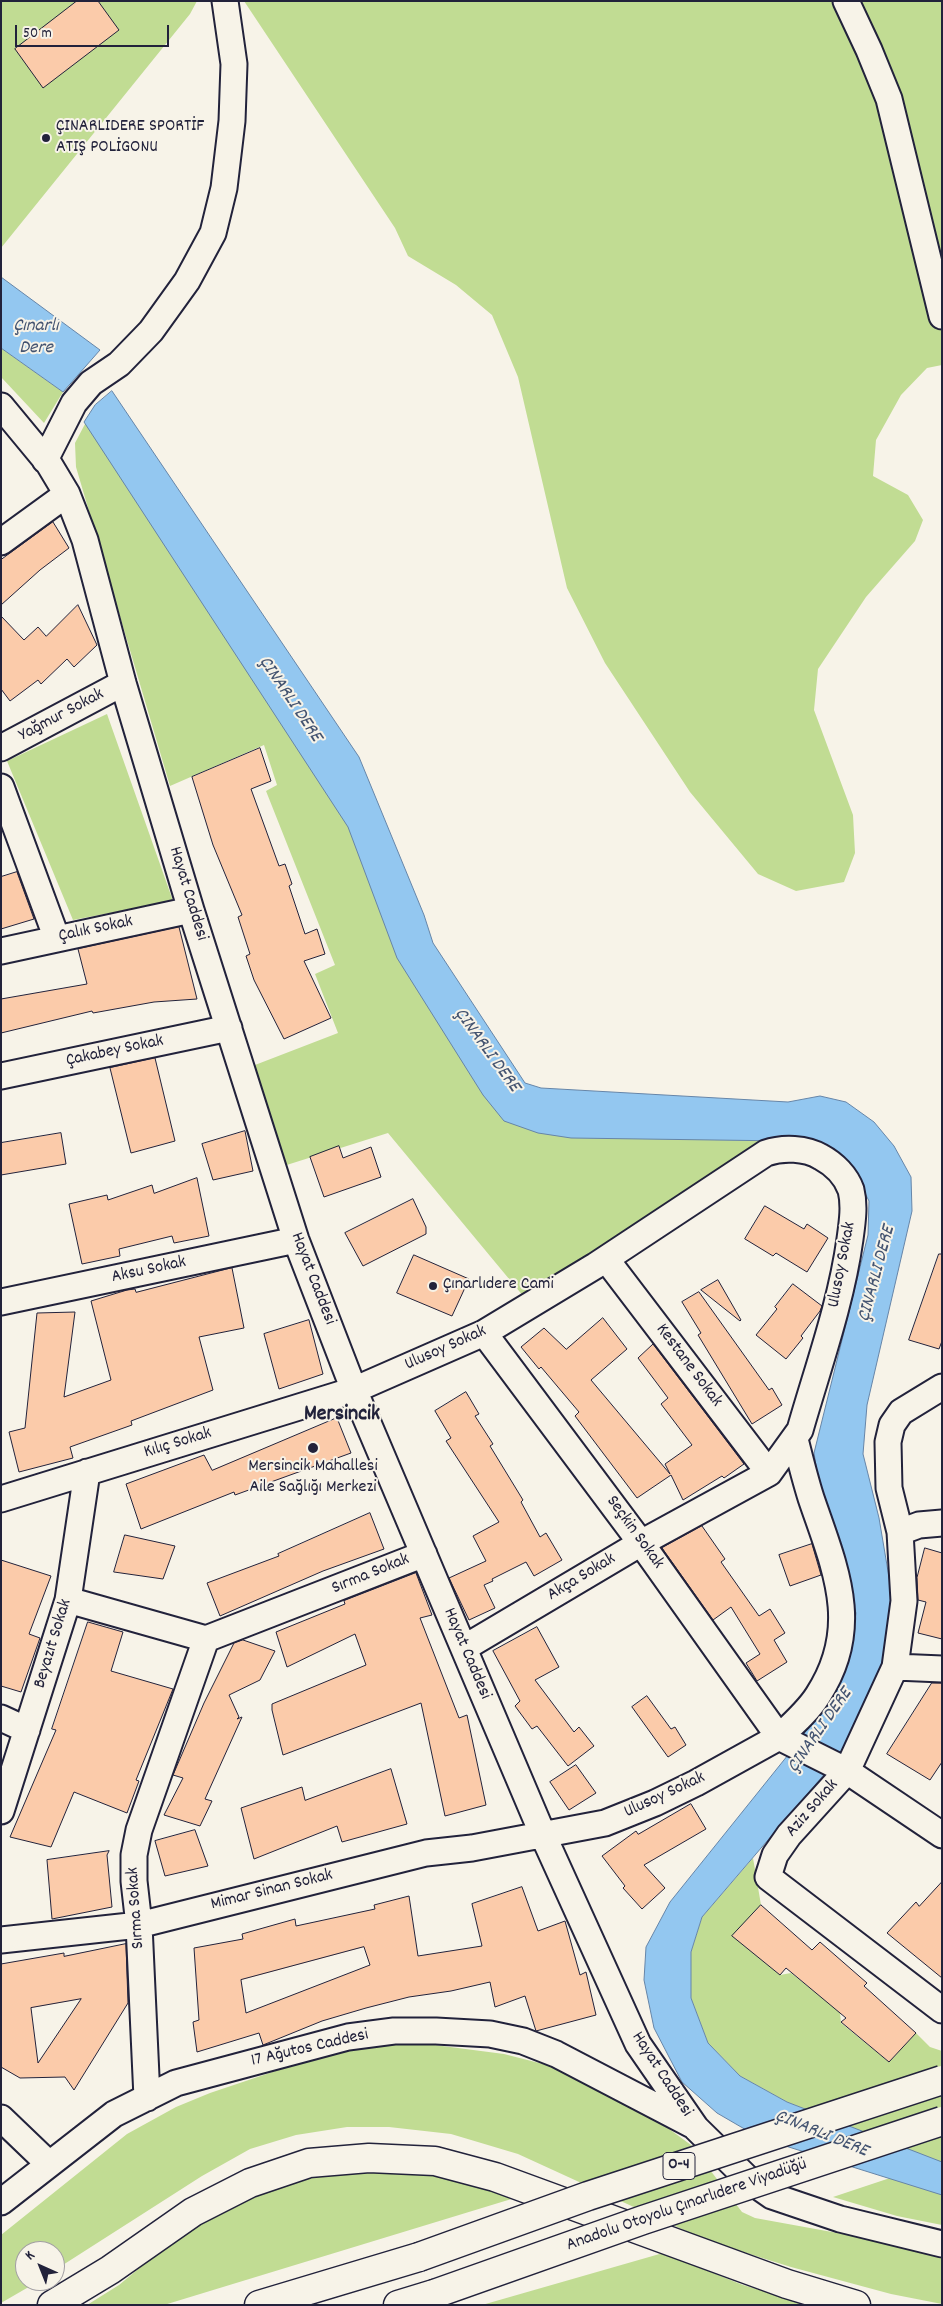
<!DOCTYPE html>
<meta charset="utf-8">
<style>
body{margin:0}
#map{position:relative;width:943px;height:2306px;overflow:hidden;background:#f7f3e8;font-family:Dekko,sans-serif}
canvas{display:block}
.frame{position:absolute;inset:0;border:2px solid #22223b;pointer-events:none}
.north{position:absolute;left:15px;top:2241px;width:50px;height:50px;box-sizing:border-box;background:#f7f3e8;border:1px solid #a29fa3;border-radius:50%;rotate:316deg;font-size:14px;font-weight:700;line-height:20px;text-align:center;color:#22223b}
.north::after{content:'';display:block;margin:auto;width:18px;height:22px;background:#22223b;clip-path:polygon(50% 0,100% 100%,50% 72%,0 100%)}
.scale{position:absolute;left:15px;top:25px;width:154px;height:22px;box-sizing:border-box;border:2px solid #22223b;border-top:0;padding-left:6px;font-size:15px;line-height:18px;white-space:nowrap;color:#22223b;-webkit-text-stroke:4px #f7f3e8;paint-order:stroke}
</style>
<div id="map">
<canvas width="943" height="2306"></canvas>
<div class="frame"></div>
<div class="north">K</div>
<div class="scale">50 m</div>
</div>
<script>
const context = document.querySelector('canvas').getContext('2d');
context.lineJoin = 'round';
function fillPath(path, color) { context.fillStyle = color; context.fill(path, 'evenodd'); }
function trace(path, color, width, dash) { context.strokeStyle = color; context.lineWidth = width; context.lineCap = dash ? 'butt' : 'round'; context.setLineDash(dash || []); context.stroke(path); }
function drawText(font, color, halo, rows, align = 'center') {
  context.font = font + ' Dekko,sans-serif'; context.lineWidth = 4; context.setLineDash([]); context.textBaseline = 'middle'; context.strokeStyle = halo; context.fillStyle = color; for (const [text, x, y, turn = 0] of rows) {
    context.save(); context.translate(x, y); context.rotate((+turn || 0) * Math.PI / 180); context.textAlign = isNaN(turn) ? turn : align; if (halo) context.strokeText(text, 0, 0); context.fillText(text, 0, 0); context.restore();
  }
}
fillPath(new Path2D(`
 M1,1h196l-7,13 -189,234z
 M244,1h698v364l-15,3 -26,27 -25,45 -3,36 35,19 15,25 -8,21 -49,56 -48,72 -4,41 39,105 2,38 -11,29 -48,9 -38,-17 -68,-82 -85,-129 -38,-75 -49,-211 -26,-62 -36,-30 -48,-29 -13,-28z
 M1,348l62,44 -19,31 -43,-46z
 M95,405l413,683 305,27 -289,182 -136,-164 -114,36 -32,-99 96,-37 -23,-59 20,-9 -69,-174 11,-6 -13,-40 -94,41 -94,-319 -1,-24z
 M107,714l66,187 -100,19 -66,-159z
 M753,1858l8,47 -28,31 47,39 11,-2 49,39 1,11 48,39 27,-29 14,14 12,4v174l-45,-9 -64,-19 105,-35 -151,-60 -47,-26 -32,-33 -17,-45v-46l11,-35z
 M404,2041l100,13 43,11 103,50 41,30 51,67 13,6 187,34v52l-51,-10 -100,-27 -83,-26 -190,-87 -67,-20 -62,-7h-42l-51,8 -46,14 -48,27 -147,94v-19h-30v30h14l-38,22v-68l126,-101 49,-27 34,-14 134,-45z
 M405,2166l113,31 -354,108h-77l32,-20 88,-73 95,-35z
 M663,2253l80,32 68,20h-329z`), '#c1dc93');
const water = new Path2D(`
 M1,277l99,73 -37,42 -62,-44z
 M112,391l247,366 65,158 9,28 92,140 16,5 247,14 32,-6 26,6 28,20 20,24 17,31 1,34 -45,194 -4,49 16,64 13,77 -7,69 -27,63 -25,37 -131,153 -11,35v46l17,45 32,33 47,26 155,60v33l-182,-57 -43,-25 -35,-31 -28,-54 -10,-48 2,-33 24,-45 126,-157 36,-51 19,-46 5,-35 -36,-122 -6,-38 54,-218 1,-34 -16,-31 -66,-29 -216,-3 -33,-5 -34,-12 -21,-26 -86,-137 -49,-131 -264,-405 11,-17z`);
fillPath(water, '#93c7f0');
trace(water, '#6685a8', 1);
const building = new Path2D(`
 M77,1h21l21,29 -76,58 -28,-39z
 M53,522l16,26 -29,22 -39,35v-45z
 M78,605l19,40 -23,22 -7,-8 -26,25 -3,-4 -28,21 -9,-12v-73l23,24 14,-13 8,9z
 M260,748l11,33 -20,8 28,77 6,-2 7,20 -3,2 16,48 12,-5 8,25 -21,7 27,57 -47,21 -30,-59 -8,-24 4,-2 -12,-37 4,-2 -29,-70 -21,-68z
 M17,872l17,47 -33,10v-52z
 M179,927l18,72 -43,3 -61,11 -1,-2 -91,22v-34l86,-15 -9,-35z
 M155,1058l20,83 -44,12 -21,-85z
 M245,1131l8,40 -40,9 -11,-36z
 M61,1133l5,31 -65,11v-32z
 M339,1146l4,12 28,-11 10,30 -57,20 -14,-40z
 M197,1178l12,58 -35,7 -2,-7 -53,13 1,7 -38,8 -13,-60 38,-9 1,5 44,-15 2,8z
 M413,1199l13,28v7l-63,32 -18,-33z
 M765,1206l39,23 3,-5 21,14 -21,34 -31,-19 -3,3 -28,-17z
 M939,1254h3v87l-3,8 -30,-9z
 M414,1255l55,24 -17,37 -55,-23z
 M232,1268l12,60 -45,9 14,53 -82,31 1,4 -62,22 3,11 -54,14 -10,-40 16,-4 12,-115 38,-1 -11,85 47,-17 -20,-79 36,-11 8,-1 1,3z
 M718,1280l23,40 -1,1 -39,-31z
 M793,1284l29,22 -2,5 -19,25 2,2 -17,21 -30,-24 21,-26 -2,-2z
 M699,1292l70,98 3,-2 10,17 -30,19 -54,-89 3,-2 -19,-31z
 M603,1318l24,31 -36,31 79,94 -5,-10 27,-19 -31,-41 7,-6 -30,-40 15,-14 91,120 -20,14 -2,-2 -39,24 -12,-25 -34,23 -62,-82 4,-4 -38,-45 -2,2 -18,-22 23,-19 22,21z
 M309,1320l14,54 -44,15 -15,-55z
 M466,1392l13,22 -4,2 18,28 -3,2 33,54 -2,2 19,35 6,-4 16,27 -28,16 -8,-14 -34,17 1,2 -9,4 11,23 -26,12 -20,-42 37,-17 -13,-25 26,-14 -53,-81 5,-3 -16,-27z
 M337,1418l14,35 -116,42 -1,-3 -93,37 -15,-45 78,-29 8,15z
 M370,1513l14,36 -61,22 -103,45 -13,-33 72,-27 -1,-2z
 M702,1526l23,33 -4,3 38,54 11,-7 15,24 -11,7 13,22 -30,19 -11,-18 14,-9 -29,-47 -18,13 -51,-72z
 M125,1535l50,11 -12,33 -49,-7z
 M812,1544l9,31 -31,11 -11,-31z
 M925,1548l17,5v86l-24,-6 8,-31 -8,-2 -1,-22z
 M1,1560l50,16 -22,58 11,4 -19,54 -20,-6z
 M416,1573l16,42 -12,3 39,100 8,-3 19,90 -41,11 -24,-113 -138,52 -11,-45v-6l94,-39 -11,-31 -68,33 -11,-35 69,-28 -1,-3z
 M88,1622l35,10 -12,39 62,18 -37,91 3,1 -12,32 -53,-21 -23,55 -41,-10 46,-107 -4,-1z
 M537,1627l22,40 -24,13 39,52 5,-5 15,19 -26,20 -31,-40 -5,3 -17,-23 5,-5 -27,-50z
 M243,1640l32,11 -15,29 -31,15 10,22 -2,2 5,-2 -37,82 7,2 -12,25 -36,-11 19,-37 -10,-3 31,-72 30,-60z
 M932,1683h10v79l-12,18 -43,-26z
 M647,1696l24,33 4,-2 11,18 -18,12 -36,-50z
 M576,1765l20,28 -27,17 -19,-28z
 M391,1769l16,55 -65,18 -5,-16 -83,33 -13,-51 61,-21 3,13z
 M691,1804l15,25 -62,36 21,23 -23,21 -19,-21 2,-2 -23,-30 34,-25 2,3z
 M195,1830l13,36 -43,10 -10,-35z
 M109,1851l-2,4 5,52 -60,12 -5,-59z
 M942,1882v96l-55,-45 29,-31 3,4z
 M522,1887l16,44 27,-10 15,54 6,-3 10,43 -60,16 -11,-35 -30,11 -5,-25 -39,9 -42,6 -43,11 -44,13 -59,24 -4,-12 -62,19 -4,-30 6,-2 -5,-72 49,-9 -1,-5 53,-15 1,7 79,-17 -1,-4 35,-9 9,60 64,-10 -10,-42zM364,1947l6,18 -124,48 -5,-33z
 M761,1905l51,45 8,-8 47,41 -3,3 52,47 -27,29 -48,-40 5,-4 -60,-50 -6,7 -48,-39z
 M126,1944l2,59 -54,87 -9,-13 -45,1 -19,-11v-103l63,-11v3zM81,1999l-43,64 -7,-55z`);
fillPath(building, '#fbcbaa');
trace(building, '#22223b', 1);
const minor = new Path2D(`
 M846,1l23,49 20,49 53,217
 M1,406l48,58 18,30 18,46 38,143 68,227 105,330 58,150 189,445 95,209 58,84 53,52 23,16 68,23 102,25
 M45,460l29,-57 17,-20 28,-19 32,-33 36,-50 26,-48 11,-45 8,-67 2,-57 -9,-63
 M1,542l66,-48
 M1,748l122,-65
 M1,787l56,152
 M1,951l190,-41
 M1,1076l228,-48
 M606,1259l163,214
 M1,1302l295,-62
 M484,1333l157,210 138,194c14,-13 29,-26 39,-42 45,-69 16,-129 -7,-197 -6,-19 -11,-39 -16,-59
 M942,1387l-41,25 -9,13 -4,17 1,46 11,44 4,69 -9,66 -48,104 -58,64 -14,20 -7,22 174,133
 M1,1499l353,-109 130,-57 111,-67 171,-113c17,-6 40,-5 55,4 13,7 25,19 30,33 4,16 1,34 -1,49 -9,65 -32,128 -50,191l-31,43 -128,70 -177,105
 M900,1532l19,-7 23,-2
 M68,1600l138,39 218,-85
 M895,1667l47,2
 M1,1718l26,12
 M1,1811l67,-211 19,-128
 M1,1940l138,-15 287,-72 46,-5 133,-25 50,-20 41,-20 83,-46 68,34 95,64
 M147,2098l-8,-173 -5,-44v-26l5,-25 67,-191
 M1,2118l48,46
 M1,2202l113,-88 62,-31 172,-46 46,-6h42l54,3 33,7 33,13 136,71`);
const highway = new Path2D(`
 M52,2305l58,-35 83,-58 57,-29 59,-20 60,-5 66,3 60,16 292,107 69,21
 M259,2305l160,-48
 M398,2305l36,-11`);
trace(minor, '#22223b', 29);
trace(highway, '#22223b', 31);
trace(minor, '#f7f3e8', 25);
trace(highway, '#f7f3e8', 28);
const highwayBridge = new Path2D(`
 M419,2257l169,-61 354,-116
 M434,2294l209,-74 299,-99`);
trace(highwayBridge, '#22223b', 31, []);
trace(highwayBridge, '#f7f3e8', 28);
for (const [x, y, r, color] of [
 [46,138,5,"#22223b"],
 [433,1286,5,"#22223b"],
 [313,1448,6,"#22223b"]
]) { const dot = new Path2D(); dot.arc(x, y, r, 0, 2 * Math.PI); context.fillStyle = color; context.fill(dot); trace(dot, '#f7f3e8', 2); }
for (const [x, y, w] of [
 [679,2166,32]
]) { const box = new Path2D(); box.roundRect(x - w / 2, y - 13.5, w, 27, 4); context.fillStyle = '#f7f3e8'; context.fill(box); trace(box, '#22223b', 1); }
drawText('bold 16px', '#22223b', null, [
 ["O-4",679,2166]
]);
drawText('18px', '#22223b', '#f7f3e8', [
 ["ÇINARLIDERE SPORTİF",56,128],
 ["ATIŞ POLİGONU",56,149],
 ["Çınarlıdere Cami",443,1286],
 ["Mersincik Mahallesi",313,1468,"center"],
 ["Aile Sağlığı Merkezi",313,1489,"center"]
], 'left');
drawText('18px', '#22223b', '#f7f3e8', [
 ["Yağmur Sokak",62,716,-28],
 ["Hayat Caddesi",187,894,73],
 ["Çalık Sokak",96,930,-12],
 ["Çakabey Sokak",115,1052,-12],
 ["Ulusoy Sokak",843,1265,-79],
 ["Aksu Sokak",149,1271,-12],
 ["Hayat Caddesi",312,1279,69],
 ["Ulusoy Sokak",446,1349,-24],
 ["Kestane Sokak",688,1366,53],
 ["Kılıç Sokak",178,1444,-17],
 ["Seçkin Sokak",634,1533,54],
 ["Sırma Sokak",371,1575,-22],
 ["Akça Sokak",582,1578,-31],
 ["Beyazıt Sokak",54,1644,-73],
 ["Hayat Caddesi",466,1654,67],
 ["Ulusoy Sokak",665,1796,-25],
 ["Aziz Sokak",813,1809,-49],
 ["Mimar Sinan Sokak",272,1891,-14],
 ["Sırma Sokak",137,1908,-94],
 ["17 Ağutos Caddesi",310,2049,-13],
 ["Hayat Caddesi",661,2075,57],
 ["Anadolu Otoyolu Çınarlıdere Viyadüğü",687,2206,-19]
]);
drawText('italic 19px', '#445471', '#f7f3e8', [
 ["Çınarlı",36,327],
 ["Dere",36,349],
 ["ÇINARLI DERE",289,700,56],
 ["ÇINARLI DERE",486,1051,54],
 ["ÇINARLI DERE",878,1274,-75],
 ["ÇINARLI DERE",821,1731,-55],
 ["ÇINARLI DERE",821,2135,22]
]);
drawText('bold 22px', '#22223b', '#f7f3e8', [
 ["Mersincik",342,1416]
]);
</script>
